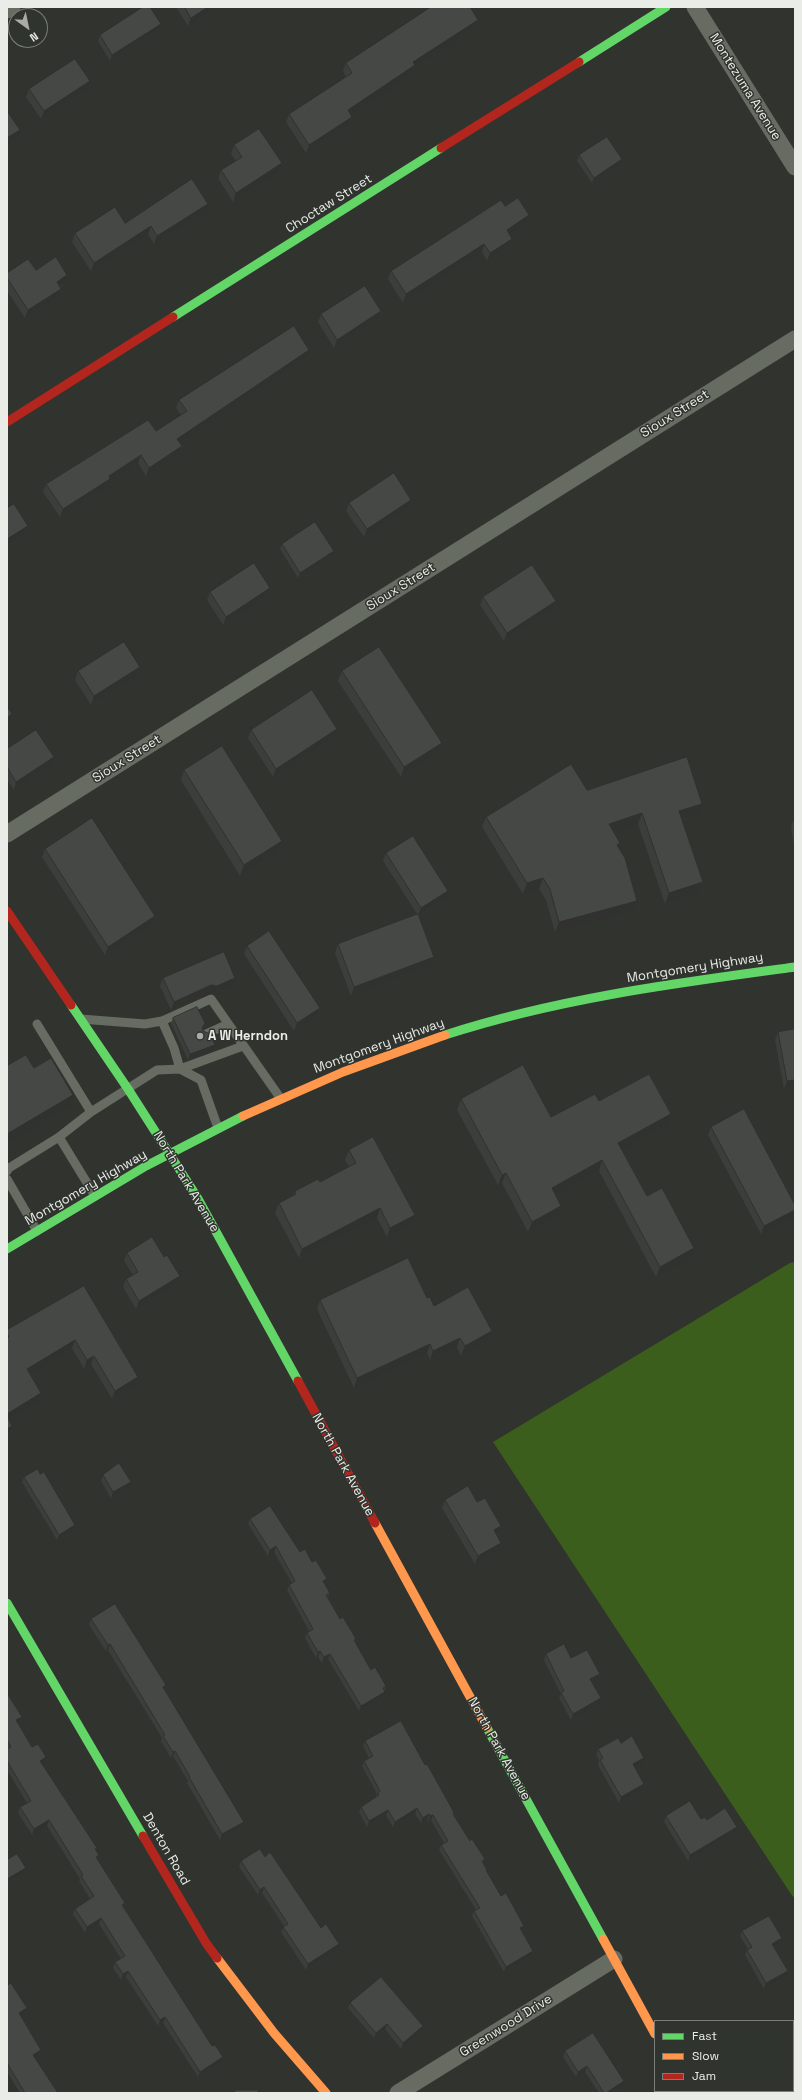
<!DOCTYPE html>
<style>
body{margin:0}
#map{position:relative;width:802px;height:2100px;overflow:hidden;background:#31332f;font-family:"Space Grotesk",sans-serif}
canvas{display:block}
.frame{position:absolute;inset:0;border:8px solid #eaece8;pointer-events:none}
.legend{position:absolute;left:654px;top:2020px;width:140px;height:72px;box-sizing:border-box;background:#30342e;border:1px solid #7a7e78;margin:0;padding:5px 7px;list-style:none;font-size:12px;color:#eaece8}
.legend li{display:flex;align-items:center;gap:8px;height:20px}
.legend b{width:20px;border:1px solid #7a7e78}
.north{position:absolute;left:8px;top:8px;width:40px;height:40px;box-sizing:border-box;background:#30342e;border:1px solid #7a7e78;border-radius:50%;rotate:147deg;font-size:11px;font-weight:700;line-height:16px;text-align:center;color:#eaece8}
.north::after{content:'';display:block;margin:auto;width:14px;height:18px;background:#a9aba7;clip-path:polygon(50% 0,100% 100%,50% 72%,0 100%)}
</style>
<div id="map">
<canvas width="802" height="2100"></canvas>
<div class="frame"></div>
<ul class="legend">
<li><b style="height:5px;background:#63d668"></b>Fast</li>
<li><b style="height:5px;background:#ff974d"></b>Slow</li>
<li><b style="height:5px;background:#b3261e"></b>Jam</li>
</ul>
<div class="north">N</div>
</div>
<script>
const context = document.querySelector('canvas').getContext('2d');
context.lineJoin = 'round';
function fillPath(path, color) { context.fillStyle = color; context.fill(path, 'evenodd'); }
function trace(path, color, width, dash) { context.strokeStyle = color; context.lineWidth = width; context.lineCap = dash ? 'butt' : 'round'; context.setLineDash(dash || []); context.stroke(path); }
function drawText(font, color, halo, rows, align = 'center') {
  context.font = font + ' "Space Grotesk",sans-serif'; context.lineWidth = 3; context.setLineDash([]); context.textBaseline = 'middle'; context.strokeStyle = halo; context.fillStyle = color; for (const [text, x, y, turn = 0] of rows) {
    context.save(); context.translate(x, y); context.rotate((+turn || 0) * Math.PI / 180); context.textAlign = isNaN(turn) ? turn : align; if (halo) context.strokeText(text, 0, 0); context.fillText(text, 0, 0); context.restore();
  }
}
fillPath(new Path2D(`
 M795,1262v633l-2,2 -300,-455 297,-179z`), '#3b5e1d');
trace(new Path2D(`
 M81,1019l64,5 17,-3 49,-22 70,100
 M162,1021l12,27 6,21 63,-23
 M37,1024l54,88
 M206,1034l22,-10
 M59,1137l36,59
 M7,1171l2,-3 50,-31 32,-25 66,-42 23,-1 21,11 17,48
 M7,1179l30,52`), '#666c62', 9);
trace(new Path2D(`
 M695,7l100,160
 M7,10l5,-3
 M7,834l788,-495
 M686,2091l1,2
 M398,2093l216,-134`), '#666c62', 17);
trace(new Path2D(`
 M579,62l87,-55
 M173,317l268,-169
 M71,1005l57,84 69,108 101,184
 M445,1035c114,-37 232,-52 350,-68
 M7,1249l139,-83 97,-50
 M7,1603l136,233
 M487,1728l116,211`), '#63d668', 9);
trace(new Path2D(`
 M243,1116l100,-44 102,-37
 M375,1523l112,205
 M603,1939l52,95
 M217,1958l57,75 52,60`), '#ff974d', 9);
trace(new Path2D(`
 M441,148l138,-86
 M7,422l166,-105
 M7,911l64,94
 M298,1381l77,142
 M143,1836l63,107 11,15`), '#b3261e', 9);
fillPath(new Path2D(`
 M176,7h42l-30,19z
 M478,20l-3,8 -60,39 -2,7 -63,40 2,3 -3,8 -43,28 -20,-31 3,-8 57,-37 -3,-6 3,-8z
 M159,29l-49,32 -12,-20 2,-6z
 M29,89h58l-46,30 -15,-22z
 M234,145l45,27 -46,30 -15,-24 3,-8 15,-9 -5,-7z
 M579,155l43,4 -2,6 -28,18 -15,-22z
 M505,206l21,17 -17,11 3,5 -3,8 -22,14 -5,-9 -79,51 -15,-24 3,-8z
 M205,212l-51,32 -6,-10 -57,37 -19,-29 3,-9 50,-10z
 M36,270l31,5 -3,8 -4,4 1,2 -3,8 -33,21 -18,-27v-18z
 M381,311l-3,8 -44,29 -16,-26 3,-8z
 M306,358l-126,85 2,3 -3,8 -33,22 -8,-13 -29,19 -2,5 -47,30 -17,-25 3,-8 110,-53 25,-16 -5,-7 3,-8z
 M349,503l59,5 -44,29 -18,-26z
 M282,544l50,12 -34,22 -18,-29z
 M210,592l57,4 -44,29 -16,-25z
 M483,597l73,4 -3,8 -49,32 -24,-36z
 M140,667l-3,8 -46,30 -16,-25 3,-9z
 M342,671l100,72 -4,10 -37,24 -63,-96z
 M337,729l-3,8 -61,40 -25,-39 3,-8z
 M7,749l44,16 -37,25 -7,-10z
 M184,770l98,71 -4,11 -38,24 -59,-96z
 M587,790l111,24 -16,6 21,62 -4,11 -34,11 -27,-80 -25,8 5,15 15,64 -78,21 -9,-32 -7,-11 -16,5 -41,-67 4,-10z
 M794,818h1v35l-4,-27z
 M45,849l110,67 -2,8 -48,31 -63,-98z
 M386,853l59,46 -26,17 12,50 -80,30 -16,-43 3,-9 79,-30 -34,-53z
 M247,946l73,62 -3,8 -23,15 -50,-77z
 M163,978l69,8 -18,8h-5l-38,16 -11,-24z
 M173,1018l32,5 -3,7 1,1 10,19 -25,10 -17,-37z
 M795,1029v58l-11,2 -9,-49 3,-8z
 M461,1099l90,18 48,-16 68,24 -46,24 26,47 47,52 -4,11 -34,18 -57,-106 -44,23 3,23 -30,15 -26,-49 -4,2 -41,-75z
 M711,1127l84,78v9l-1,3 -33,17 -53,-99z
 M349,1150l62,74 -24,13 -10,-19 -78,40 -24,-45 4,-10 14,-7 2,-5 25,-9 29,-15 -4,-7z
 M127,1253l37,4 16,19 -3,8 -41,25 -13,-22 3,-8 7,-4 -9,-14z
 M84,1286l51,99 -23,14 -21,-35 -7,5 -12,-21 -42,25 11,20 -2,9 -30,17 1,15 -3,1v-105z
 M427,1298l7,8 58,25 -3,9 -28,16 -4,-9 -27,13 -3,-7 -73,35 -37,-79 3,-9z
 M40,1474l33,57 -16,9 -35,-58 2,-5z
 M103,1475l26,12 -18,11 -10,-17z
 M445,1500l32,2 24,24 -3,8 -1,1 4,8 -3,8 -23,13 -33,-56z
 M250,1519l50,33 25,32 5,9 -2,4 12,22 16,20 -1,3 16,28 15,16 -3,11 -24,14 -31,-52 -6,4 -4,-6 -2,1 -11,-20 2,-5 2,-2 -22,-41 2,-5 3,-2 -18,-31 -6,4 -20,-32z
 M91,1619l73,71 80,132 -2,5 -22,13 -33,-57 1,-2 -15,-25 -2,2 -10,-17 1,-3 -54,-88 -2,1 -17,-26z
 M546,1654l25,4 29,16 -2,6 -6,3 7,21 -28,16 -12,-22 2,-4 -17,-34z
 M7,1693l15,24 -2,5 -2,1 14,24 14,10 -2,6 -2,1 2,3 53,81 -1,2 2,10 26,47 97,155 -23,15 -35,-54 -5,3 -32,-49 -5,3 -8,-12 2,-6 6,-3 -22,-35 -14,9 -12,-19 2,-5 15,-10 -11,-18 1,-2 -33,-53 -15,9 -14,-22 2,-6 7,-4 -20,-33z
 M365,1741l60,24 29,48v2l16,26 15,18 -2,4 3,9 15,24 23,30 -2,6 11,19 -2,6 -27,15 -32,-56 2,-5 2,-1 -37,-60 2,-5 3,-2 -13,-23 -3,2 -1,-2 -6,3 -6,-9 -22,13 -7,-12 -19,12 -8,-15 2,-5 15,-10 1,-3 -15,-28 2,-5 5,-3 -6,-12z
 M621,1743l21,20 -7,4 7,22 -23,14 -21,-38 1,-5 -3,-5 2,-6z
 M666,1816l35,3 6,1 28,12 -47,29 -24,-39z
 M265,1857l56,71 16,22 -31,20 -25,-38 3,-6 -22,-33 -4,2 -19,-28 2,-6z
 M742,1931l38,12 -6,4 12,29 -22,13 -19,-34 2,-5 1,-1 -8,-13z
 M7,1986l20,22 -2,6 -4,2 20,34 -2,6 -4,2 23,35h-38l-13,-21z
 M350,2003l71,28 -20,18 -16,-20 -11,9 -26,-30z
 M565,2051l57,36 -9,6h-14l-14,-21 -9,5 -13,-20z`), '#3c3e3b');
fillPath(new Path2D(`
 M208,7h10l-30,19 3,-8z
 M478,20l-3,8 -60,39 -2,7 -68,44 3,-8 65,-48z
 M161,24l-2,5 -49,32 2,-6z
 M90,81l-3,8 -46,30 3,-8z
 M352,117l-3,8 -43,28 3,-8z
 M20,130l-3,8 -10,7v-7z
 M622,159l-2,6 -28,18 2,-5z
 M282,163l-3,9 -46,30 3,-9z
 M208,204l-3,8 -51,32 3,-8z
 M529,215l-3,8 -22,15 3,-8z
 M151,226l-3,8 -57,37 3,-8z
 M512,239l-3,8 -22,14 3,-8z
 M484,244l-2,8 -79,51 3,-9z
 M67,275l-3,8 -10,7 3,-8z
 M61,289l-3,8 -33,21 3,-8z
 M381,311l-3,8 -44,29 3,-8z
 M309,350l-3,8 -132,89 3,-8z
 M182,446l-3,8 -33,22 3,-8z
 M141,455l-3,8 -29,19 -2,5 -47,30 3,-8 46,-33z
 M411,500l-3,8 -44,29 3,-8z
 M28,526l-2,5 -19,13v-5z
 M334,551l-2,5 -34,22 2,-5z
 M270,588l-3,8 -44,29 3,-8z
 M556,601l-3,8 -49,32 3,-8z
 M140,667l-3,8 -46,30 3,-9z
 M12,714l-2,6 -3,2v-4z
 M337,729l-3,8 -61,40 3,-8z
 M442,743l-4,10 -37,24 3,-10z
 M54,757l-3,8 -37,25 2,-8z
 M702,804l-4,10 -23,8 4,-11z
 M642,813l-4,11 -33,11 4,-11z
 M282,841l-4,11 -38,24 4,-11z
 M543,878l-4,11 -16,5 4,-11z
 M703,882l-4,11 -34,11 4,-11z
 M448,891l-3,8 -27,17 3,-8z
 M637,901l-4,10 -78,21 4,-10z
 M155,916l-2,8 -48,31 3,-8z
 M434,957l-3,9 -80,30 3,-9z
 M235,978l-3,8 -18,8h-5l-38,16 3,-8 37,-17z
 M320,1008l-3,8 -23,15 3,-8z
 M215,1045l-2,5 -25,10 2,-6z
 M795,1080v7l-11,2 3,-8z
 M73,1095l-4,11 -62,37v-9z
 M671,1114l-4,11 -53,28 4,-10z
 M602,1160l-3,11 -51,27 4,-10z
 M506,1173l-4,10 -4,2 4,-10z
 M561,1206l-3,11 -30,15 4,-10z
 M380,1208l-3,10 -78,40 3,-9z
 M795,1210v4l-1,3 -33,17 3,-8z
 M415,1215l-4,9 -24,13 3,-9z
 M694,1248l-4,11 -34,18 4,-10z
 M180,1276l-3,8 -41,25 3,-8z
 M492,1331l-3,9 -28,16 4,-10z
 M460,1338l-3,9 -27,13 3,-9z
 M75,1340l-3,8 -48,29 3,-8z
 M430,1344l-3,9 -73,35 3,-10z
 M94,1356l-3,8 -7,5 3,-9z
 M138,1377l-3,8 -23,14 3,-8z
 M41,1393l-2,9 -32,18v-6z
 M12,1426l-2,8 -3,1v-6z
 M131,1482l-2,5 -18,11 2,-6z
 M75,1525l-2,6 -16,9 2,-5z
 M501,1526l-3,8 -7,4 3,-8z
 M501,1543l-3,8 -23,13 3,-8z
 M276,1546l-2,6 -6,4 2,-6z
 M327,1579l-2,5 -2,-3z
 M110,1644l-2,6 -2,1 2,-6z
 M320,1651l-2,6 -2,1 2,-6z
 M330,1654l-2,5 -6,4 2,-6z
 M600,1674l-2,6 -10,5 2,-6z
 M166,1685l-2,5 -1,-3z
 M385,1692l-2,5 -24,14 2,-5z
 M601,1698l-2,6 -28,16 2,-6z
 M22,1717l-2,5 -6,4 2,-6z
 M175,1751l-2,5 -2,2 2,-6z
 M46,1757l-2,6 -6,3 2,-5z
 M644,1758l-2,5 -11,7 2,-6z
 M644,1784l-2,5 -23,14 2,-6z
 M417,1808l-2,6 -22,13 2,-5z
 M388,1810l-2,5 -19,12 2,-6z
 M429,1814l-2,6 -6,3 2,-5z
 M433,1815l-2,5 -3,2 2,-6z
 M49,1820l-2,6 -15,9 2,-6z
 M244,1822l-2,5 -22,13 2,-6z
 M737,1827l-2,5 -47,29 2,-6z
 M26,1868l-1,3 -18,11v-3z
 M264,1887l-2,6 -4,2 2,-5z
 M101,1918l-2,6 -14,9 2,-6z
 M524,1926l-2,5 -4,3 2,-6z
 M782,1938l-2,5 -10,6 2,-5z
 M339,1944l-2,6 -31,20 2,-6z
 M533,1951l-2,6 -27,15 2,-5z
 M128,1971l-2,6 -5,3 2,-6z
 M788,1971l-2,5 -22,13 2,-6z
 M27,2008l-2,6 -8,5 2,-6z
 M165,2017l-2,6 -5,3 2,-6z
 M387,2024l-2,5 -11,9 2,-5z
 M423,2026l-2,5 -20,18 2,-6z
 M41,2050l-2,6 -8,5 2,-6z
 M223,2057l-2,5 -23,15 2,-5z
 M587,2066l-2,6 -9,5 2,-5z
 M624,2081l-2,6 -9,6h-7z`), '#313230');
const building = new Path2D(`
 M143,7h7l11,17 -49,31 -12,-20z
 M185,7h23l-17,11z
 M431,7h39l8,13 -65,42 2,3 -67,45 4,7 -43,28 -20,-31 63,-41 -6,-10z
 M75,59l15,22 -46,30 -15,-22z
 M7,111l13,19 -13,8z
 M259,129l23,34 -46,30 -15,-23 21,-13 -8,-12z
 M607,137l15,22 -28,19 -15,-23z
 M192,179l16,25 -51,32 -6,-10 -57,37 -19,-30 40,-26 10,16z
 M518,198l11,17 -22,15 5,9 -22,14 -6,-9 -78,50 -15,-23 110,-71 4,6z
 M56,257l11,18 -10,7 4,7 -33,21 -21,-32v-5l21,-14 8,11z
 M365,286l16,25 -44,29 -16,-26z
 M294,326l15,24 -132,89 5,7 -33,22 -8,-13 -32,21 1,3 -47,30 -17,-25 102,-64 8,11 31,-20 -8,-11z
 M394,473l17,27 -44,29 -18,-26z
 M14,504l14,22 -21,13v-31z
 M315,522l19,29 -34,22 -18,-29z
 M254,563l16,25 -44,29 -16,-25z
 M532,565l24,36 -49,32 -24,-36z
 M124,642l16,25 -46,29 -16,-25z
 M379,647l63,96 -38,24 -62,-96z
 M312,690l25,39 -61,40 -25,-39z
 M7,706l5,8 -5,4z
 M36,730l18,27 -38,25 -9,-15v-18z
 M222,746l60,95 -38,24 -60,-95z
 M687,757l15,47 -23,7 24,71 -34,11 -27,-80 -33,11 11,19 -3,2 8,13 12,43 -78,21 -9,-33 -7,-11 -16,5 -41,-66 85,-53 16,26z
 M92,818l63,98 -47,31 -63,-98z
 M794,818h1v8z
 M413,836l35,55 -27,17 -35,-55z
 M418,914l16,43 -80,30 -16,-43z
 M269,931l51,77 -23,15 -50,-77z
 M224,952l11,26 -18,8 -6,-1 -37,17 -11,-24z
 M197,1007l8,16 -3,5 1,3 7,3 5,11 -25,9 -17,-36z
 M795,1029v51l-8,1 -9,-49z
 M26,1055l8,13 17,-10 22,37 -66,39v-68z
 M523,1065l28,52 44,-23 4,7 50,-27 22,40 -53,29 29,53 15,-8 32,60 -34,19 -58,-107 -50,28 9,18 -29,16 -26,-49 -4,2 -41,-76z
 M744,1109l51,96v5l-31,16 -53,-99z
 M373,1137l42,78 -25,13 -10,-20 -78,41 -23,-46 17,-9 -1,-3 23,-12 2,3 36,-19 -7,-13z
 M152,1237l12,20 3,-2 13,21 -41,25 -13,-22 12,-7 -11,-19z
 M408,1258l19,40 3,-1 4,9 34,-19 24,44 -27,15 -5,-8 -27,13 -3,-7 -73,34 -37,-78z
 M84,1286l54,91 -23,14 -21,-35 -7,4 -12,-20 -48,29 14,24 -34,21v-76l2,-1 -2,-4v-3z
 M7,1416l5,10 -5,3z
 M119,1463l12,19 -18,10 -10,-17z
 M38,1469l2,5 4,-2 31,53 -16,10 -35,-58z
 M468,1486l9,16 8,-4 16,28 -7,4 7,13 -23,13 -33,-56z
 M270,1506l30,46 5,-3 7,13 4,-2 11,19 -4,2 7,12 -4,2 14,24 3,-2 13,22 -2,1 17,30 4,-3 11,19 -3,2 2,4 -24,14 -31,-52 -6,3 -4,-6 -2,1 -11,-19 6,-4 -24,-44 6,-4 -19,-35 -6,4 -20,-31z
 M115,1604l51,81 -3,2 81,135 -22,12 -33,-57h1l-15,-26 -2,1 -10,-16 2,-1 -55,-91 -2,1 -17,-26z
 M564,1644l7,14 16,-8 13,24 -10,5 11,19 -28,16 -12,-21 3,-2 -18,-37z
 M7,1693l15,24 -6,3 16,27 6,-3 8,13 -6,4 4,6 53,81 -2,1 4,6 -3,2 29,46 -3,2 90,141 3,-1 8,12 -23,15 -35,-55 -5,3 -32,-49 -5,3 -8,-12 10,-6 -24,-38 -14,9 -12,-18 19,-13 -13,-20 2,-1 -34,-55 -15,9 -14,-22 11,-6 -24,-40v-12l4,-2 -4,-7z
 M401,1721l24,44 2,-1 23,41 4,8 -1,1 17,27 2,-2 13,20 -3,2 5,9h-1l15,26 5,-3 18,33 -4,2 13,23 -27,16 -32,-56 6,-3 -39,-63 7,-4 -15,-26 -3,1 -1,-2 -6,4 -6,-10 -22,14 -7,-12 -19,11 -8,-14 18,-12 -1,-3 2,-1 -16,-30 9,-5 -8,-15z
 M632,1736l12,22 -11,6 11,20 -23,13 -21,-37 3,-2 -5,-9 20,-11 3,5z
 M690,1801l11,18 4,-2 2,3 18,-12 12,19 -47,28 -24,-39z
 M260,1849l5,8 5,-5 51,76 5,-4 13,20 -31,20 -25,-37 5,-3 -24,-37 -4,3 -19,-29z
 M17,1854l9,14 -19,11v-19z
 M769,1916l13,22 -10,6 16,27 -22,12 -19,-33 5,-3 -10,-16z
 M381,1977l42,49 -20,17 -16,-19 -11,9 -26,-30z
 M11,1983l16,25 -8,5 22,37 -8,5 25,38h-33l-18,-30v-77z
 M593,2033l31,48 -18,12h-2l-17,-27 -9,6 -13,-21z
 M235,2090h23v3h-23z`);
fillPath(building, '#464845');
trace(building, '#313230', 1);
for (const [x, y, r, color] of [
 [200,1036,4,"#a9aba7"]
]) { const dot = new Path2D(); dot.arc(x, y, r, 0, 2 * Math.PI); context.fillStyle = color; context.fill(dot); trace(dot, '#30342e', 1.5); }
drawText('13px', '#eaece8', '#30342e', [
 ["Montezuma Avenue",745,87,58],
 ["Choctaw Street",329,204,-32],
 ["Sioux Street",675,414,-32],
 ["Sioux Street",401,587,-32],
 ["Sioux Street",127,759,-32],
 ["Montgomery Highway",695,968,-9],
 ["Montgomery Highway",379,1046,-20],
 ["North Park Avenue",186,1182,59],
 ["Montgomery Highway",86,1188,-30],
 ["North Park Avenue",343,1465,61],
 ["North Park Avenue",499,1749,61],
 ["Denton Road",166,1849,60],
 ["Greenwood Drive",506,2026,-32]
]);
drawText('bold 13px', '#eaece8', '#30342e', [
 ["A W Herndon",208,1036]
], 'left');
</script>
